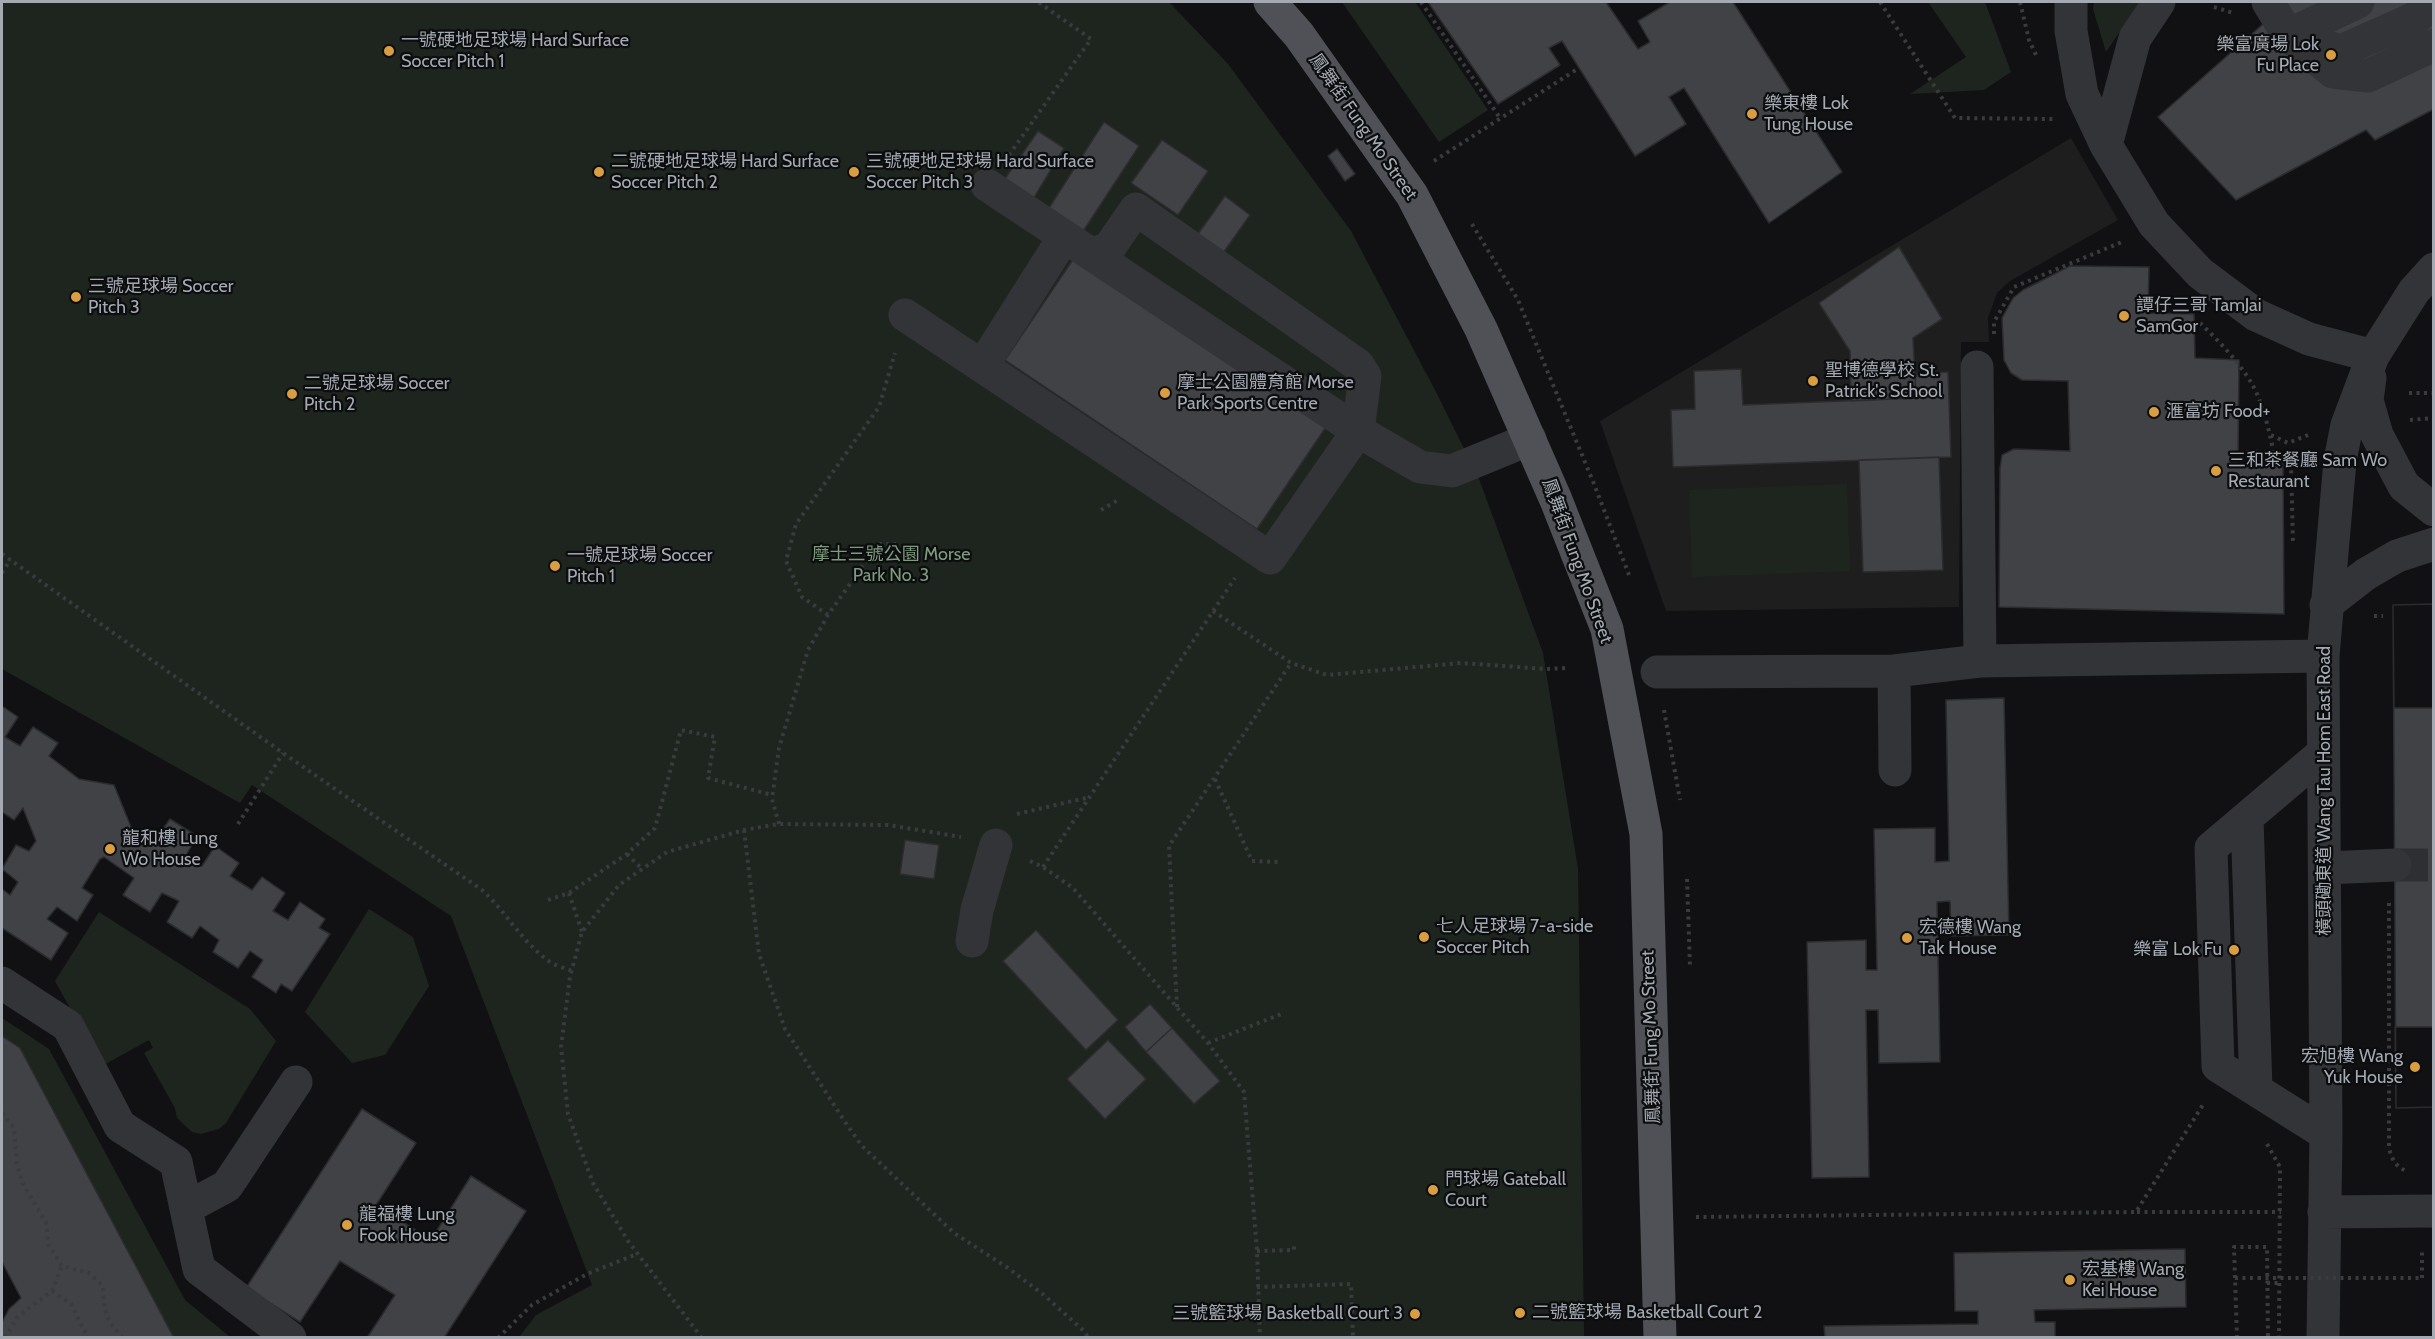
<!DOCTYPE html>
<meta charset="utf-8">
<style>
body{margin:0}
#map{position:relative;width:2435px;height:1339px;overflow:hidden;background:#111113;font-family:Cabin,sans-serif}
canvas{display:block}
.frame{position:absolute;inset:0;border:3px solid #a4a9b2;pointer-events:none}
</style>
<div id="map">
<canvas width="2435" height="1339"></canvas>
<div class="frame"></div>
</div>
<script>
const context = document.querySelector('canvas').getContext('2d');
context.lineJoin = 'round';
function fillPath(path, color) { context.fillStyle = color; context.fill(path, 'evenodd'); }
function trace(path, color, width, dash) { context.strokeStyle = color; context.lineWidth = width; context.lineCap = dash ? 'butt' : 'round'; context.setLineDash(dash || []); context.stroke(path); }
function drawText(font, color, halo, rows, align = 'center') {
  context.font = font + ' Cabin,"Noto Sans TC",sans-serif'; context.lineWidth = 4.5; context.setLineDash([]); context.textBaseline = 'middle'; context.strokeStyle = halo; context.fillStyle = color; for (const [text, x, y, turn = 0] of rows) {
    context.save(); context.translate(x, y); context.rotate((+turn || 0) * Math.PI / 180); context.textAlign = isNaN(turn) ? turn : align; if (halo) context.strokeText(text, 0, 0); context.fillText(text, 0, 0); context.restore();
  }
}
fillPath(new Path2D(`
 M2071,138l47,82 -108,61 -13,12 -9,25 1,24h-28l-2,265 -293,4 -66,-190z`), '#1e1e1f');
fillPath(new Path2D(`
 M2,2h1167l59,62 123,167 86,163 42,85 64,174 35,216 6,468h-1065l17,-22 56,-30 -141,-369 -199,-131 -12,18 -238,-134z
 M1342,2h73l73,108 -49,32z
 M1928,2h57l26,70 -27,18 -74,4 56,-37z
 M2094,2h46l-34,50 -13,-43z
 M1847,484l3,87 -158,6 -3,-87z
 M369,909l44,28 16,49 -44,69 -33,8 -47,-51z
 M99,912l151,97 26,32 -50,82 -7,6 -18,5 -9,-2 -15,-14 -2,-10 -31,-55 9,-5 -4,-8 -47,26 -47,-85z
 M2,1018l47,31 136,251 45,37h-74l-119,-227 -35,-23z`), '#1e251f');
const building = new Path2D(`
 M1428,2h178l32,47 12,-7 -12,-21 32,-19h63l109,170 -73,51 -85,-135 -15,9 17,27 -51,32 -73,-115 -13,7 11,17 -62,39z
 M2288,2h146v107l-59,31 -9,-10 -130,70 -78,-83z
 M1104,122l35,24 -57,87 -35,-22z
 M1038,131l26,17 -32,53 -30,-18z
 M1162,140l46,31 -30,44 -47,-32z
 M1337,149l18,25 -10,7 -17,-25z
 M1225,196l25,19 -29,41 -26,-18z
 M1899,247l43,72 -29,19 3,60 -65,3 -1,-50 -31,-48z
 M1074,258l252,169 -69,102 -252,-169z
 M2070,266l79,1 -1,46 46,1 1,44 44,2 -1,104 45,-1 1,151 -285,-7 1,-139 2,-13 12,-6 56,2 -2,-70 -46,-1 -11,-7 -7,-13 -2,-42 11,-20 10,-8z
 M1741,369l2,36 173,-7 -1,-24 33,-2 3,85 -278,10 -2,-57 24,-1 -1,-38z
 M1939,457l4,113 -80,2 -4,-112z
 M2434,604v104h-40l-1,-103z
 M2434,604v503l-38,1 -3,-503z
 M2004,698l5,237 -58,1 -1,-35 -13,1 3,160 -61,1 -1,-53h-12l3,167 -57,1 -5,-236 59,-2v30h11l-3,-141 61,-1v34l14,-1 -3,-161z
 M2,706l16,11 -13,20 15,9 13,-19 25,16 -9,13 30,23 35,6 19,47 13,-1 10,8 14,-20 27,17 -12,21 17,9 13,-20 24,17 -9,13 22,14 10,-13 23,16 -12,18 15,9 12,-18 25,17 -6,9 11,6 -38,57 -11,-7 -5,9 -24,-16 11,-17 -13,-9 -12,17 -25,-16 6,-12 -19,-14 -8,12 -25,-16 12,-21 -17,-8 -12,19 -27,-17 11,-17 -30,-21 -4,2 -18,29 11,7 -16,26 -20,-14 -10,12 21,14 -17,27 -49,-32v-39l8,6 8,-13 -16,-13 14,-24 13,6 7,-10 -13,-33 -9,12 -12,-8z
 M905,840l34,5 -5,34 -34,-5z
 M1036,930l82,90 -32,30 -83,-89z
 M1150,1004l22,24 -26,24 -21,-25z
 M2395,1027h39v80l-38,1z
 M1172,1028l48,53 -26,23 -48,-52z
 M2,1036l18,12 154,290h-172v-16l7,-13 12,-11 -19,-36z
 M1108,1040l38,39 -41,40 -38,-40z
 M362,1109l54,34 -40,62 55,35 40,-64 55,35 -82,127h-77l28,-43 -55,-34 -40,61 -54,-34z
 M2185,1249l1,58 -152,3 1,12h20v16h-230l-1,-12 154,-2v-13h-23l-1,-58z`);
fillPath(building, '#414246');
trace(building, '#2c2c2e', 1.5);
trace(new Path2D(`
 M2395,865h39`), '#2e2f33', 33, [33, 16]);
trace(new Path2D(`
 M1421,2l79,116
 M1880,2l75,116 98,1
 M2020,2l9,38 7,15
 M2214,7l19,6
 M1009,155l82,-116 -53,-37
 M1434,161l145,-93
 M1472,224l46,76 76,184 35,91
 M2200,323c19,18 39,39 52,61 12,21 19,54 23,77l16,-1 2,85
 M1994,334v-12l20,-35 108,-45
 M2409,393h25
 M2410,420l24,-2
 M2271,435l17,8 20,-8
 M2239,453l19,-2
 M1101,510l17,-10
 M2,554l281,199 199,137c24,22 38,49 64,69 7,6 18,9 26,12
 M2,573l8,-13
 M1213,611l78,52 36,12 134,-12 86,6 19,-1
 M828,615l-26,-18 -16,-36 10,-37 83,-117 16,-54
 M2374,616h9
 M1664,710l16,90
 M1215,779l37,82 27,1
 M1017,814l73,-17
 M238,824l45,-71
 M779,824l-7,-25 7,-51 29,-98 20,-35 50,-71h18
 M744,830l15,124 26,75 62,96 15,21 92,87 54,35 36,27 41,37 3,6
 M627,854l15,15
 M1030,861l13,6 30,21 135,155 36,49 13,159 3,87
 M1043,867l192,-289
 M1687,879l3,88
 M569,893l13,39
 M548,900l21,-7 58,-39 28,-26 26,-98 34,7 -7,41 64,17
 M2389,903v244c2,12 7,20 19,25
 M1177,1007l-8,-161 122,-183
 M1208,1043l76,-30
 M2,1113l12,15 3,36 6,20 23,39 3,23 13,20 27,7 14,13c1,26 2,33 20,52
 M2267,1144l13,23 -1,171
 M2137,1212h144
 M1696,1217l440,-5 68,-109
 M1257,1251l37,-1v-8
 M2235,1278l-1,-31h33l1,91
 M2422,1278v-27h2
 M2267,1283h13
 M1257,1287l94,-3 2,54
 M52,1291l19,13 17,34
 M5,1338l13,-22 34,-25 10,-25
 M498,1338l34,-33 55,-31 50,-20
 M702,1338l-74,-97 -35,-58 -25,-69 -7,-67 9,-70 12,-45 37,-47 48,-33 77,-22 35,-6 109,1 73,12
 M2237,1338l-2,-60h23`), '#393b3e', 4, [3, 4.5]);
trace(new Path2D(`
 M2071,2v29l11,63 24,51 48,79 46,49 56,42 53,24 64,17
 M2268,2l20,33 45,37 35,4 66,-31
 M2288,35l70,-33
 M2301,39l40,12 74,-33 19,-14
 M2106,145l29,-107 24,-36
 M987,185l371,246 62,36 32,4 78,-32
 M905,315l365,243 88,-127 7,-55 -7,-11 -222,-156 -27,39 -17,6
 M983,365l81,-128
 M1977,367l3,294
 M2370,378l-3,22 10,35 27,51 30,24
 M2326,605l40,-31 31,-18 37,-12
 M1894,671l1,99
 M1657,672l237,-1 86,-10 343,-5
 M2323,753l-112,95 7,218 108,68
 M2247,819l9,270
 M2325,868l70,-3
 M972,941l5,-31 19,-65
 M2,983l66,43 52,100 56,36 23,107 91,69
 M186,1208l41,-22 69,-104
 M2324,1212l110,-1
 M2323,1338l3,-204 -3,-478 17,-195 7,-36 26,-69 41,-65 20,-22`), '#333437', 33);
trace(new Path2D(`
 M1270,2l29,33 113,160 69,134 75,171 51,129 39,205 14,504`), '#4f5156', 33);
trace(new Path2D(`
 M2258,1278h164`), '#393b3e', 4, [3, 4.5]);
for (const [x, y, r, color] of [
 [389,51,6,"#da9e42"],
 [2331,55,6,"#da9e42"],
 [1752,114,6,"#da9e42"],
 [599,172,6,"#da9e42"],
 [854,172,6,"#da9e42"],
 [76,297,6,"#da9e42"],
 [2124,316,6,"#da9e42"],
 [1813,381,6,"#da9e42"],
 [1165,393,6,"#da9e42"],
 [292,394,6,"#da9e42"],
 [2154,412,6,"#da9e42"],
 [2216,471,6,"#da9e42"],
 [555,566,6,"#da9e42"],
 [110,849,6,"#da9e42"],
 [1424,937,6,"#da9e42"],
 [1907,938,6,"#da9e42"],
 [2234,950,6,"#da9e42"],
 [2415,1067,6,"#da9e42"],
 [1433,1190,6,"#da9e42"],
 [347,1225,6,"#da9e42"],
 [2070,1280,6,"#da9e42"],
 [1520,1313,6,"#da9e42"],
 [1415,1314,6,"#da9e42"]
]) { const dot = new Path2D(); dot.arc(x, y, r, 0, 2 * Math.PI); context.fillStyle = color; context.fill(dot); trace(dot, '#0c0d0e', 2); }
drawText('18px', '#a4a9b2', '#0c0d0e', [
 ["一號硬地足球場 Hard Surface",401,41],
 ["Soccer Pitch 1",401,62],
 ["樂富廣場 Lok",2319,45,"right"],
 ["Fu Place",2319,66,"right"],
 ["樂東樓 Lok",1764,104],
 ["Tung House",1764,125],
 ["二號硬地足球場 Hard Surface",611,162],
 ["Soccer Pitch 2",611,183],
 ["三號硬地足球場 Hard Surface",866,162],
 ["Soccer Pitch 3",866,183],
 ["三號足球場 Soccer",88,287],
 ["Pitch 3",88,308],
 ["譚仔三哥 TamJai",2136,306],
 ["SamGor",2136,327],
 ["聖博德學校 St.",1825,371],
 ["Patrick's School",1825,392],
 ["摩士公園體育館 Morse",1177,383],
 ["Park Sports Centre",1177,404],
 ["二號足球場 Soccer",304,384],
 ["Pitch 2",304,405],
 ["滙富坊 Food+",2166,412],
 ["三和茶餐廳 Sam Wo",2228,461],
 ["Restaurant",2228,482],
 ["一號足球場 Soccer",567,556],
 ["Pitch 1",567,577],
 ["龍和樓 Lung",122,839],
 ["Wo House",122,860],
 ["七人足球場 7-a-side",1436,927],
 ["Soccer Pitch",1436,948],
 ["宏德樓 Wang",1919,928],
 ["Tak House",1919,949],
 ["樂富 Lok Fu",2222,950,"right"],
 ["宏旭樓 Wang",2403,1057,"right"],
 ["Yuk House",2403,1078,"right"],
 ["門球場 Gateball",1445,1180],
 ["Court",1445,1201],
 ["龍福樓 Lung",359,1215],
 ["Fook House",359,1236],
 ["宏基樓 Wang",2082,1270],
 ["Kei House",2082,1291],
 ["二號籃球場 Basketball Court 2",1532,1313],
 ["三號籃球場 Basketball Court 3",1403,1314,"right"]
], 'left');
drawText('18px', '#a4a9b2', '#0c0d0e', [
 ["鳳舞街 Fung Mo Street",1363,127,55],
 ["鳳舞街 Fung Mo Street",1577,561,70],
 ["橫頭磡東道 Wang Tau Hom East Road",2325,791,-90],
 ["鳳舞街 Fung Mo Street",1651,1037,-92]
]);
drawText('18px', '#7e9b7e', '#0c0d0e', [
 ["摩士三號公園 Morse",891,555],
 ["Park No. 3",891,576]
]);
</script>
